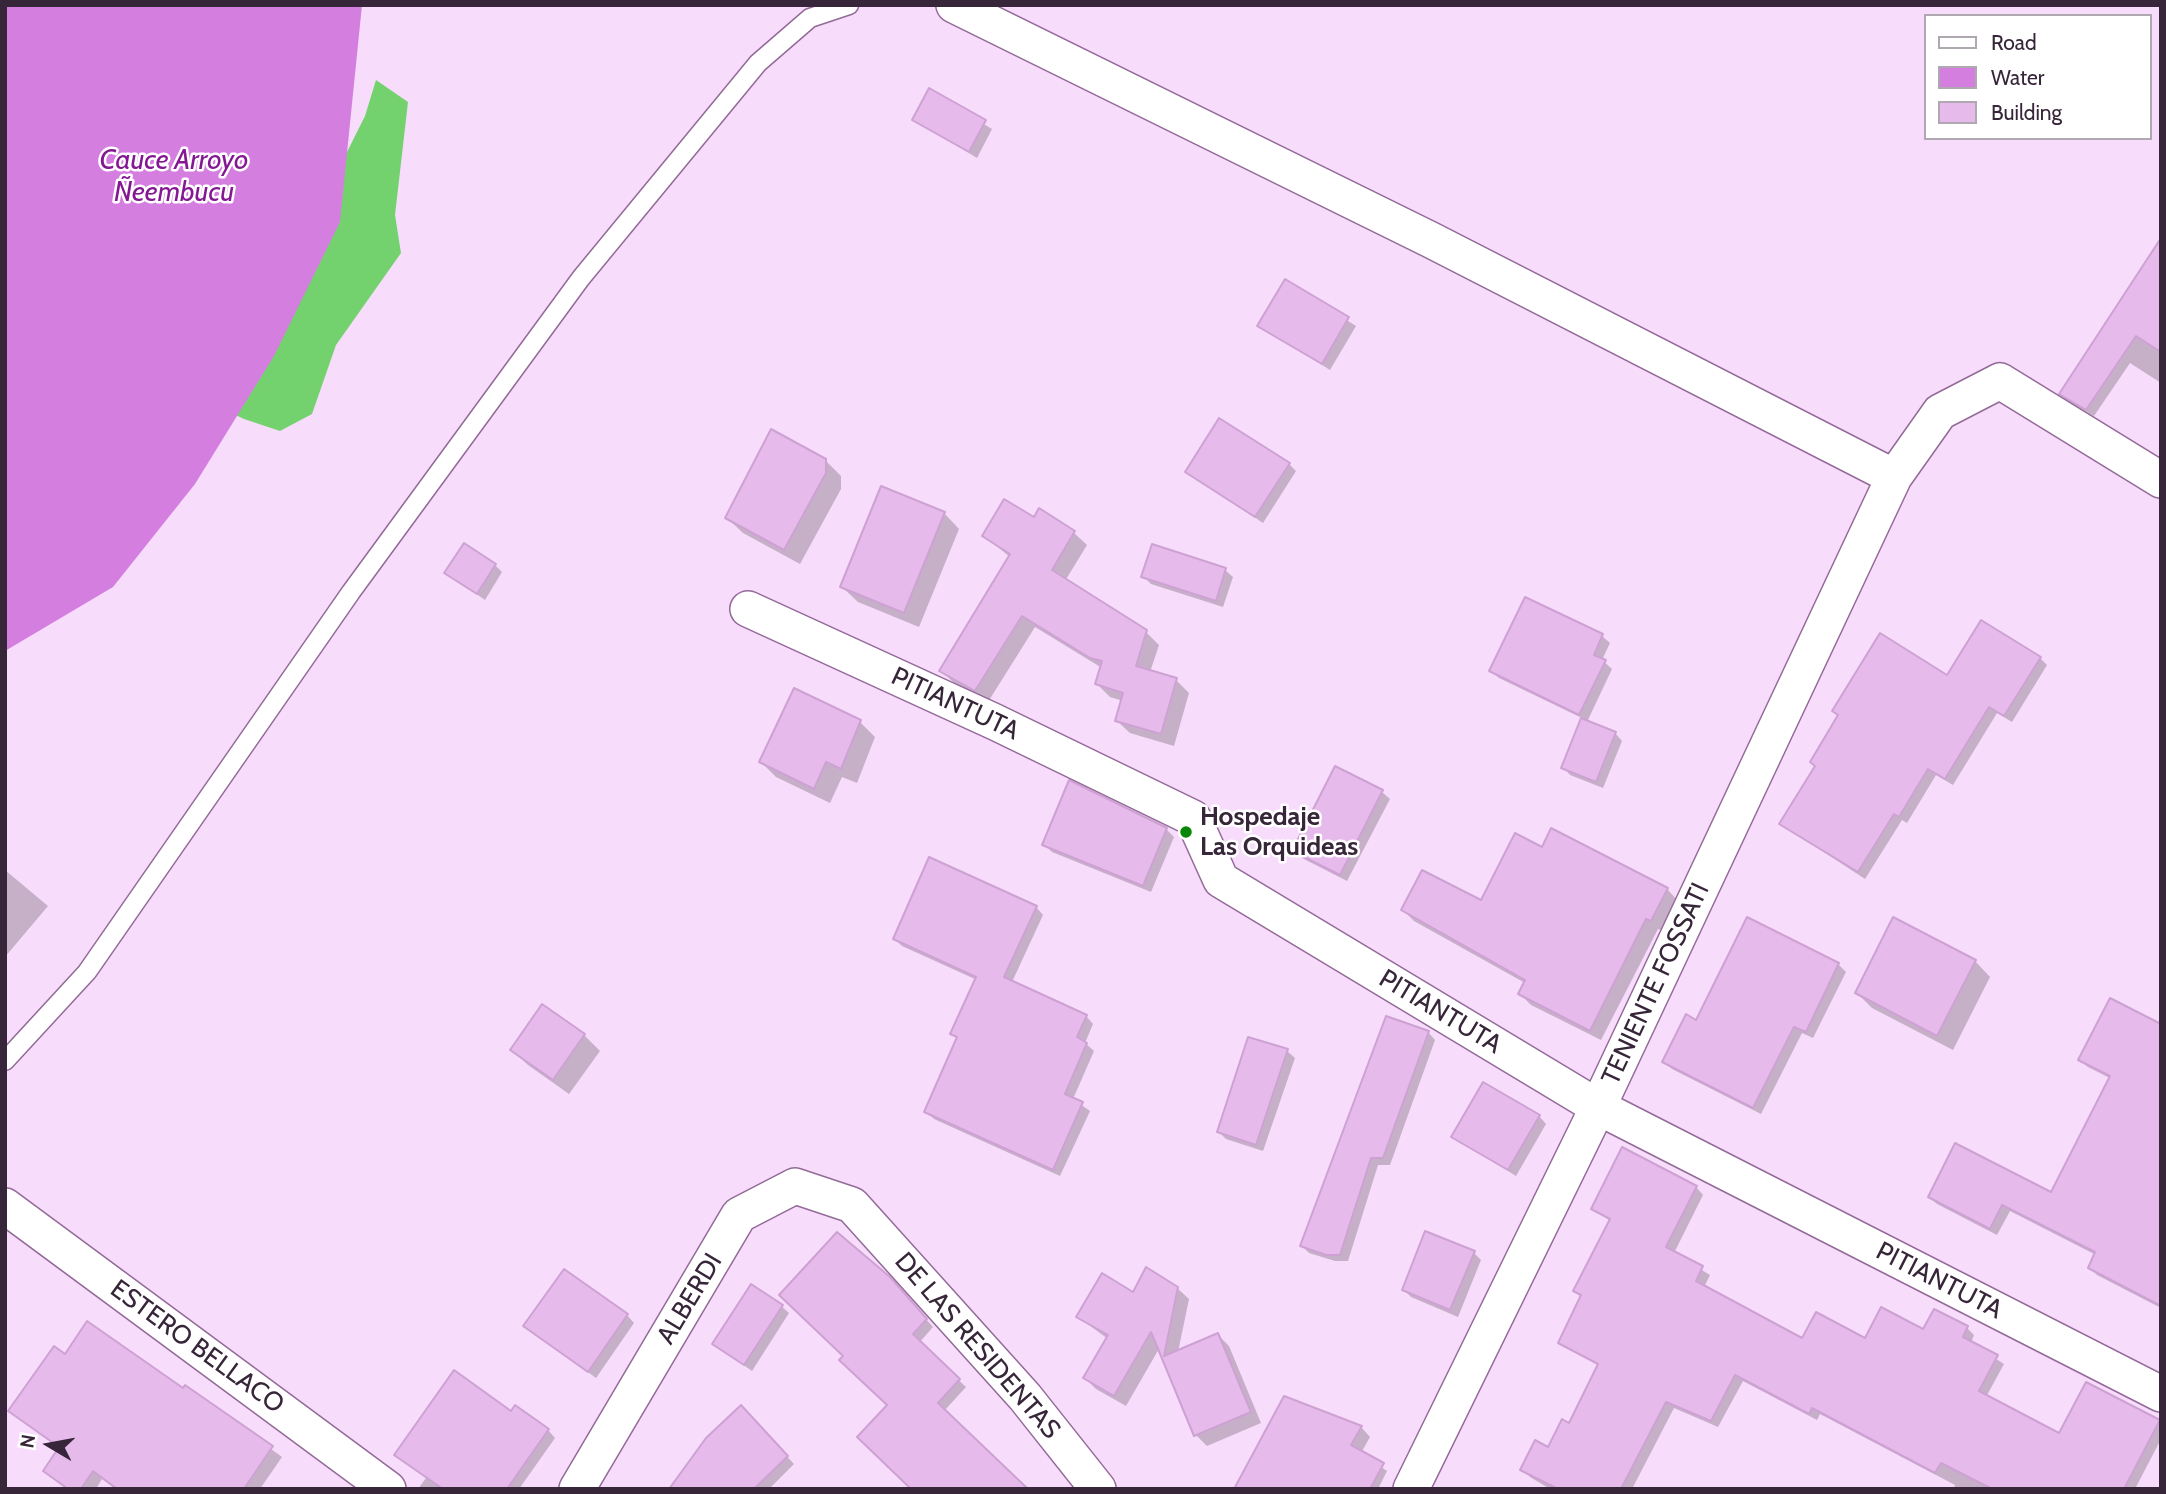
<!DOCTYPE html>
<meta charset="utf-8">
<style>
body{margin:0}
#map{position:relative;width:2166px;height:1494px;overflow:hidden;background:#f7dcfb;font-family:Cabin,sans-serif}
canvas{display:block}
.frame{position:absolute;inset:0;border:7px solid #372639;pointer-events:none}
.legend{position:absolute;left:1924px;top:14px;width:228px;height:126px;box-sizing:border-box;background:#fff;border:2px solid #afa8b0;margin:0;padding:9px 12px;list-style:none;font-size:21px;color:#372639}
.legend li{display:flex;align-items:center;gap:14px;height:35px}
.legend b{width:35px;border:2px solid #afa8b0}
.north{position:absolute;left:14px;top:1410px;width:70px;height:70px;-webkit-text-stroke:5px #fff;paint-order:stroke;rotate:280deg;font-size:19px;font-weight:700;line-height:28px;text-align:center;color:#372639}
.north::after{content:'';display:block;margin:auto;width:24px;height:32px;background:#372639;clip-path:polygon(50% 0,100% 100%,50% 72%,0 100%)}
</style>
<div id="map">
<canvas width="2166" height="1494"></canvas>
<div class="frame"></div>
<ul class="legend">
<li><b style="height:9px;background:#fff"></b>Road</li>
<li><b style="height:19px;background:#d47ee0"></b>Water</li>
<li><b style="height:19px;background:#e7baec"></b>Building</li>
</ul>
<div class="north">N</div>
</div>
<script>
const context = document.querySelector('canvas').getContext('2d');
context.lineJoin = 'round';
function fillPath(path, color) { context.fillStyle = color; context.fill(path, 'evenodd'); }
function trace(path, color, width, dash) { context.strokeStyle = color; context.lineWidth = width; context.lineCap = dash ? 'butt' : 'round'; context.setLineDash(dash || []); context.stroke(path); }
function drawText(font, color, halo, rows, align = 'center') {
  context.font = font + ' Cabin,sans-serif'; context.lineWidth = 5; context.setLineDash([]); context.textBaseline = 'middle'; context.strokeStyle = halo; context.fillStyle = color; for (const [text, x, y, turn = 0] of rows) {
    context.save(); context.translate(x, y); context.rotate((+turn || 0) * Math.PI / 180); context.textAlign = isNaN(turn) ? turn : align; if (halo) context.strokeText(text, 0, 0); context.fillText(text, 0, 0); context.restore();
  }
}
fillPath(new Path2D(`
 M5,5l337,157 23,-46 11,-36 32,22 -13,113 6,38 -65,92 -24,69 -32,17 -36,-12 -239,-114z`), '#74d26e');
fillPath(new Path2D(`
 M5,5h357l-22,217 -66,134 -79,128 -82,103 -108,64z`), '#d47ee0');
fillPath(new Path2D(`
 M930,91l62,38 -15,29 -63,-39z
 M1285,281l71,45 -26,44 -71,-45z
 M2161,282v101l-31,-20 -36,53 -26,-15 -7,-8z
 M825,460l16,16v13l-41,75 -57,-31 -16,-15z
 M1289,464l7,7 -33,52 -76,-51z
 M1039,511l35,22 13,12 -22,36 81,51 13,13 -9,27 26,8 13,13 -15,53 -44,-13 -13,-12 6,-20 -13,-4 -13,-13 5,-16 -67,-41 -47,75 -34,-19 -13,-13 69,-113 -26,-21 50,-17z
 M944,513l15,16 -40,98 -61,-25 -16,-15z
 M495,565l7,7 -17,28 -39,-27z
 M1225,570l8,7 -10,30 -72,-23 -8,-8z
 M1525,599l77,37 8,7 -8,17 10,9 -25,53 28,11 7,8 -19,47 -33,-13 -7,-8 19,-49 -83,-40 -8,-7z
 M2040,658l7,7 -35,57 -15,-9 -44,72 -17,-10 -29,48 -5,-3 -37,59 -84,-55 167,-147z
 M860,722l15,15 -18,46 -15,-6 -12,26 -54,-26 -15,-15z
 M1336,768l46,24 8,7 -43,82 -45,-23 -8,-7z
 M1166,829l8,8 -23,55 -99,-40 -8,-8z
 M1543,850l124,39 11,12 -15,30 -5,-2 -57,111 -70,-35 -11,-11 5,-11 -111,-62 -11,-11 79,-8z
 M5,870l43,36 -43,51z
 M1036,907l7,8 -31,67 74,34 7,8 -8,19 9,8 -21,48 17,12 -30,65 -126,-57 -8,-8 32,-71 -6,-6 25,-54 -75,-34 -7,-7z
 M1748,919l90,45 8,8 -33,66 -11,-5 -41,81 -89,-45 -7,-7 32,-40z
 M1975,961l15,16 -37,73 -81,-42 -15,-15z
 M2111,1000l22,90 -45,-23 -8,-7z
 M542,1006l42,29 16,16 -31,43 -41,-29 -16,-15z
 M1428,1032l7,8 -45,125h-12l-30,96h-13l-26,-8 -7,-7z
 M1287,1051l8,7 -32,93 -37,-12 -7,-7z
 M1539,1116l7,8 -30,52 -62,-39z
 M2161,1130v178l-64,-33 -7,-7 6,-13 -86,-44 -13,24 -60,-31 -7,-7 122,-3z
 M1696,1187l7,8 -29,58 36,22 -6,12 99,53 62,1 102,-13 7,7 -3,8 33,21 -18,33 74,38 99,-13 2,17 -26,50h-181l1,-4 -135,-71 -3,6 -74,-39 -25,46 -44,-19 -42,81h-82l-20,-12 -7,-8 26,-20 20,-24 30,-59 -39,-24 22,-44 -7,-7 35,-70 -17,-13z
 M1474,1253l7,7 -23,57 -47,-20 -7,-7z
 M897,1287l36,40 -14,16 47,44 -22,24 -55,-6z
 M1177,1288l12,11 -11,53 40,-17 11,11 32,77 -54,23 -11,-11 -36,-88 -34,59 -30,-17 -11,-11 23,-39 -30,-22 55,-23z
 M781,1306l8,7 -37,58 -38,-27z
 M627,1315l7,8 -38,55 -70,-52z
 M66,1356l117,35 3,-4 96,70 -22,32h-144l-14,-10 -6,10h-29l-22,-18 15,-22 -50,-38z
 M741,1408l53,56 -25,25h-98z
 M512,1413l36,17 7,8 -36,51h-101l8,-11 -30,-23z
 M1361,1427l9,10 -9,16 26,18 -9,18h-139z`), '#0003');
const building = new Path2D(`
 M929,88l57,32 -17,32 -57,-32z
 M2161,238v114l-25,-16 -50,74 -27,-16z
 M1285,279l64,38 -27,47 -65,-38z
 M1219,418l71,45 -35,54 -70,-45z
 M771,429l55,30v14l-42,77 -59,-32z
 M881,486l64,26 -41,101 -64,-26z
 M1004,499l30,18 5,-9 36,23 -23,39 95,60 -11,36 41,12 -16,56 -46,-13 8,-28 -28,-9 7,-23 -12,-3 -68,-42 -47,75 -36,-20 71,-117 -28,-18z
 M464,543l32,21 -19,30 -33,-21z
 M1152,544l74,24 -10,33 -75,-24z
 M1525,597l78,37 -9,21 12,5 -27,55 -90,-44z
 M1981,620l60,37 -37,59 -15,-9 -44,72 -17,-10 -29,48 -5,-3 -36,58 -79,-48 36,-58 -5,-4 28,-47 -6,-4 48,-78 67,42z
 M794,688l67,32 -20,49 -15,-7 -12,27 -55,-27z
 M1581,718l35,14 -20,50 -35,-14z
 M1335,766l48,24 -43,85 -48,-24z
 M1069,780l98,48 -24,58 -101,-41z
 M1551,828l117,60 -17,33 -5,-2 -56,112 -72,-37 7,-14 -124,-70 21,-40 59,30 34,-67 27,14z
 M929,857l108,49 -33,71 83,38 -10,22 10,6 -22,51 18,8 -30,68 -129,-58 33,-75 -7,-3 26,-57 -83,-38z
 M1747,917l92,46 -33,69 -12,-5 -41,81 -91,-46 24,-48 10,6z
 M1893,917l83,43 -39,76 -82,-43z
 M2110,998l51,26v282l-73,-38 7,-16 -93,-47 -12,24 -62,-32 27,-54 96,49 59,-116 -32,-16z
 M542,1004l43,30 -32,46 -43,-30z
 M1386,1016l43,15 -46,127h-12l-31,97h-14l-26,-9z
 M1248,1037l40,12 -32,96 -39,-13z
 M1483,1082l57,33 -32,55 -57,-33z
 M1622,1147l75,39 -31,61 37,19 -7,15 106,57 14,-26 49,26 16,-31 42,22 11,-20 34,17 -5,11 35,18 -19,36 80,42 27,-51 74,38 -36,69h-132l-51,-26 -6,10 -123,-65 -3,6 -74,-39 -24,46 -45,-19 -44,85 4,2h-68l-38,-19 15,-30 13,7 14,-28 7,4 29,-59 -40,-21 23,-48 -8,-4 37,-72 -19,-10z
 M1425,1231l50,20 -25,59 -48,-20z
 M837,1232l53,45 37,42 -14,15 47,45 -22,24 90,86h-117l-54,-52 30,-32 -48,-45 4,-4 -64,-61z
 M1146,1267l32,20 -14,69 54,-23 33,79 -57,24 -43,-104 -37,64 -31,-18 25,-43 -32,-18 26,-44 31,19z
 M564,1269l64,45 -40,58 -65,-46z
 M751,1284l32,21 -39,60 -32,-21z
 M87,1321l96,67 2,-3 88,61 -29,43h-127l-24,-18 -12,18h-13l-25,-18 16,-24 -51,-36 46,-65 11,8z
 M454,1370l57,41 4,-6 34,24 -42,60h-64l-49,-34z
 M1284,1396l78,30 -11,19 33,18 -14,26h-136z
 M741,1405l47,51 -34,33h-85l37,-51z`);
fillPath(building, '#e7baec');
trace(building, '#cda2d3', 2);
const service = new Path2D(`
 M5,1061l82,-89 264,-380 230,-314 177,-215 52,-45 39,-13`);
const minor = new Path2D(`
 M954,5l477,235 463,237 46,-65 60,-31 161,99
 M748,609l247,113 198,96 28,62 377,227 563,287
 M5,1206l383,283
 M577,1489l162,-274 56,-29 57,19 173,192 73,92
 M1411,1489l187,-382 296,-630`);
trace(service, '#936a98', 21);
trace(minor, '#936a98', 38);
trace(service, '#fff', 18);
trace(minor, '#fff', 35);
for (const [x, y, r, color] of [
 [1186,832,7,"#088607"]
]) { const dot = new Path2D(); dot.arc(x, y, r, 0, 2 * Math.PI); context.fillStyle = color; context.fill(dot); trace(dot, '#fff', 2.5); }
drawText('26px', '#372639', '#fff', [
 ["PITIANTUTA",955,704,25],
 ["TENIENTE FOSSATI",1656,984,-65],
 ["PITIANTUTA",1440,1012,31],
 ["PITIANTUTA",1939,1281,27],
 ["ALBERDI",690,1299,-59],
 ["DE LAS RESIDENTAS",977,1346,49],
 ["ESTERO BELLACO",197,1347,36]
]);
drawText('bold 26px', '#372639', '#fff', [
 ["Hospedaje",1200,817],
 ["Las Orquideas",1200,847]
], 'left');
drawText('italic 28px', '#831892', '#fff', [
 ["Cauce Arroyo",174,161],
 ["Ñeembucu",174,193]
]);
</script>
